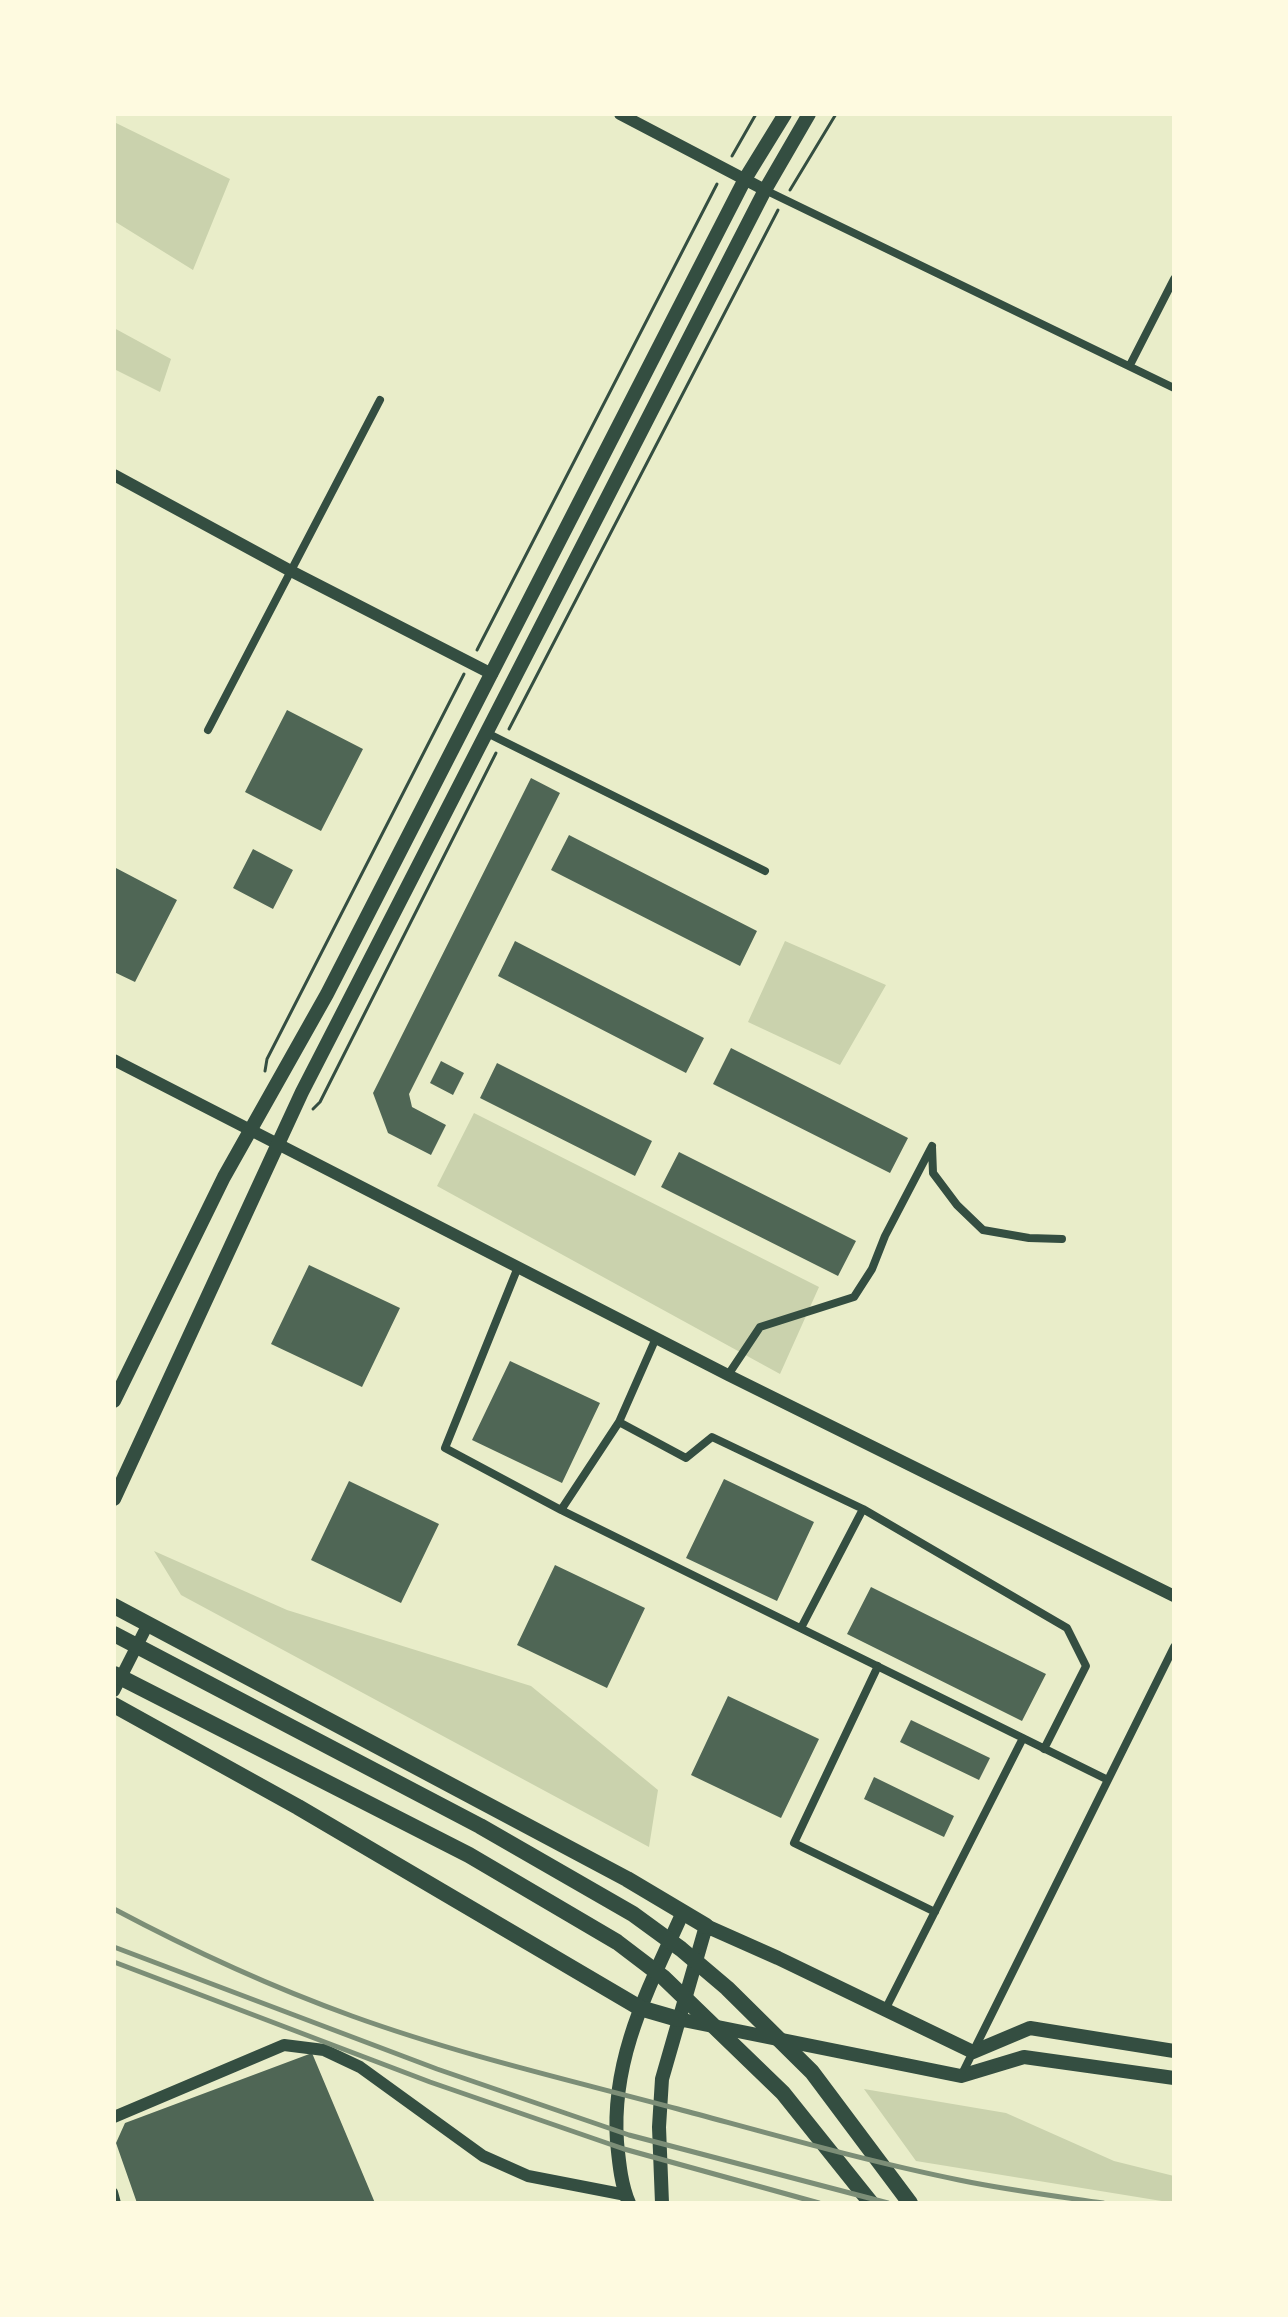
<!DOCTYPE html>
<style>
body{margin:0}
#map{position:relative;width:1288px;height:2317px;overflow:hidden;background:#e9edc9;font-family:"Fira Sans Condensed",sans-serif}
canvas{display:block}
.frame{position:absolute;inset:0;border:116px solid #fefae0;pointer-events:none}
</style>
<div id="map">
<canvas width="1288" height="2317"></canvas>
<div class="frame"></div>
</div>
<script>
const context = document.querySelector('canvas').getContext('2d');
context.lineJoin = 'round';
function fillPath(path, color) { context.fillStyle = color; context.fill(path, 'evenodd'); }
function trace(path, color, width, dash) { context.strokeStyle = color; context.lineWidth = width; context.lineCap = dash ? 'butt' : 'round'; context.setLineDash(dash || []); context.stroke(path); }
fillPath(new Path2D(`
 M114,122l116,57 -37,91 -79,-49z
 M114,328l57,31 -11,33 -46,-23z
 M785,941l101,44 -46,80 -92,-43z
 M474,1113l345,174 -39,87 -343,-188z
 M154,1551l133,59 244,76 127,104 -9,57 -468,-252z
 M864,2089l142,24 108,48 60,15v27l-258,-42z`), '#cad2ad');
fillPath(new Path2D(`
 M287,710l76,39 -42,82 -76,-39z
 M531,778l29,15 -151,301 3,13 34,18 -15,30 -43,-22 -15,-40z
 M569,835l188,96 -17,35 -189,-96z
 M253,849l40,21 -20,39 -40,-21z
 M114,867l63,33 -42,82 -21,-10z
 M515,941l189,97 -18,35 -188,-97z
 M731,1048l177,90 -18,35 -177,-89z
 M441,1061l23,12 -11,22 -23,-12z
 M497,1063l155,78 -17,35 -155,-78z
 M679,1152l177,89 -18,35 -177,-89z
 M309,1265l91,43 -38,79 -91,-43z
 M510,1361l90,42 -38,80 -90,-43z
 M724,1479l90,43 -37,79 -91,-43z
 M349,1481l90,43 -38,79 -90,-43z
 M555,1565l90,43 -38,80 -90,-43z
 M871,1587l175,87 -24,47 -175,-87z
 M728,1696l91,43 -38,79 -90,-43z
 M911,1720l79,38 -11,22 -79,-38z
 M874,1777l80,39 -10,21 -80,-38z
 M312,2053l63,150h-238l-21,-60 9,-20z`), '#4f6655');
trace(new Path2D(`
 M732,156l24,-42
 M790,190l46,-76
 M477,650l240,-466
 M509,729l269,-519
 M265,1071l2,-12 197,-385
 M313,1109l7,-7 176,-349`), '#344e41', 3);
trace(new Path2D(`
 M765,190l409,198
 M1130,365l44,-86
 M208,730l172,-330
 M487,733l278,138
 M932,1147l1,26 24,32 26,25 46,8 33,1
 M518,1267l-73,181 116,62 547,270
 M656,1338l-37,84 67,36 26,-21 151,72
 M728,1375l32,-48 94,-30 18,-28 13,-33 47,-90
 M561,1510l58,-88
 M801,1628l62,-119 204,119 19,38 -42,83
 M878,1666l-84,177 141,69
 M886,2008l137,-270
 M961,2076l213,-429
 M114,2192l3,11`), '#344e41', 8);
trace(new Path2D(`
 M620,114l145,76
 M114,475l175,95 203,104
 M114,1060l614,315 446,221
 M114,1691l34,-67
 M114,2117l170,-72 40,5 36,17 123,89 45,20 98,19`), '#344e41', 12);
trace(new Path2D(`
 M114,1401l110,-224 103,-183 418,-815 40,-65
 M114,1499l188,-407 463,-902 44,-76
 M678,2019l283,57 63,-19 150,21
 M629,2203c-8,-18 -10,-41 -12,-61 -6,-85 32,-154 66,-230
 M662,2203l-3,-76 3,-48 44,-153 72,32 195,94 57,-24 144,23`), '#344e41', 14);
trace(new Path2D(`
 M114,1606l513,273 79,47
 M114,1705l184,102 342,201 38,11`), '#344e41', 16);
trace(new Path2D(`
 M114,1634l366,192 153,88 48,35 46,39 85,84 98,131
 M114,1674l355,181 148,87 46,35 120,116 88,110`), '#344e41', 16);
trace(new Path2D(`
 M114,1909c77,41 155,77 238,107 105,38 217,64 326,93 93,25 187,52 281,71 48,10 96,16 144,23
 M114,1947l323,122 192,66 259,68
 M114,1962l316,120 194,67 195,54`), '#7c8e77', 5);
</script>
